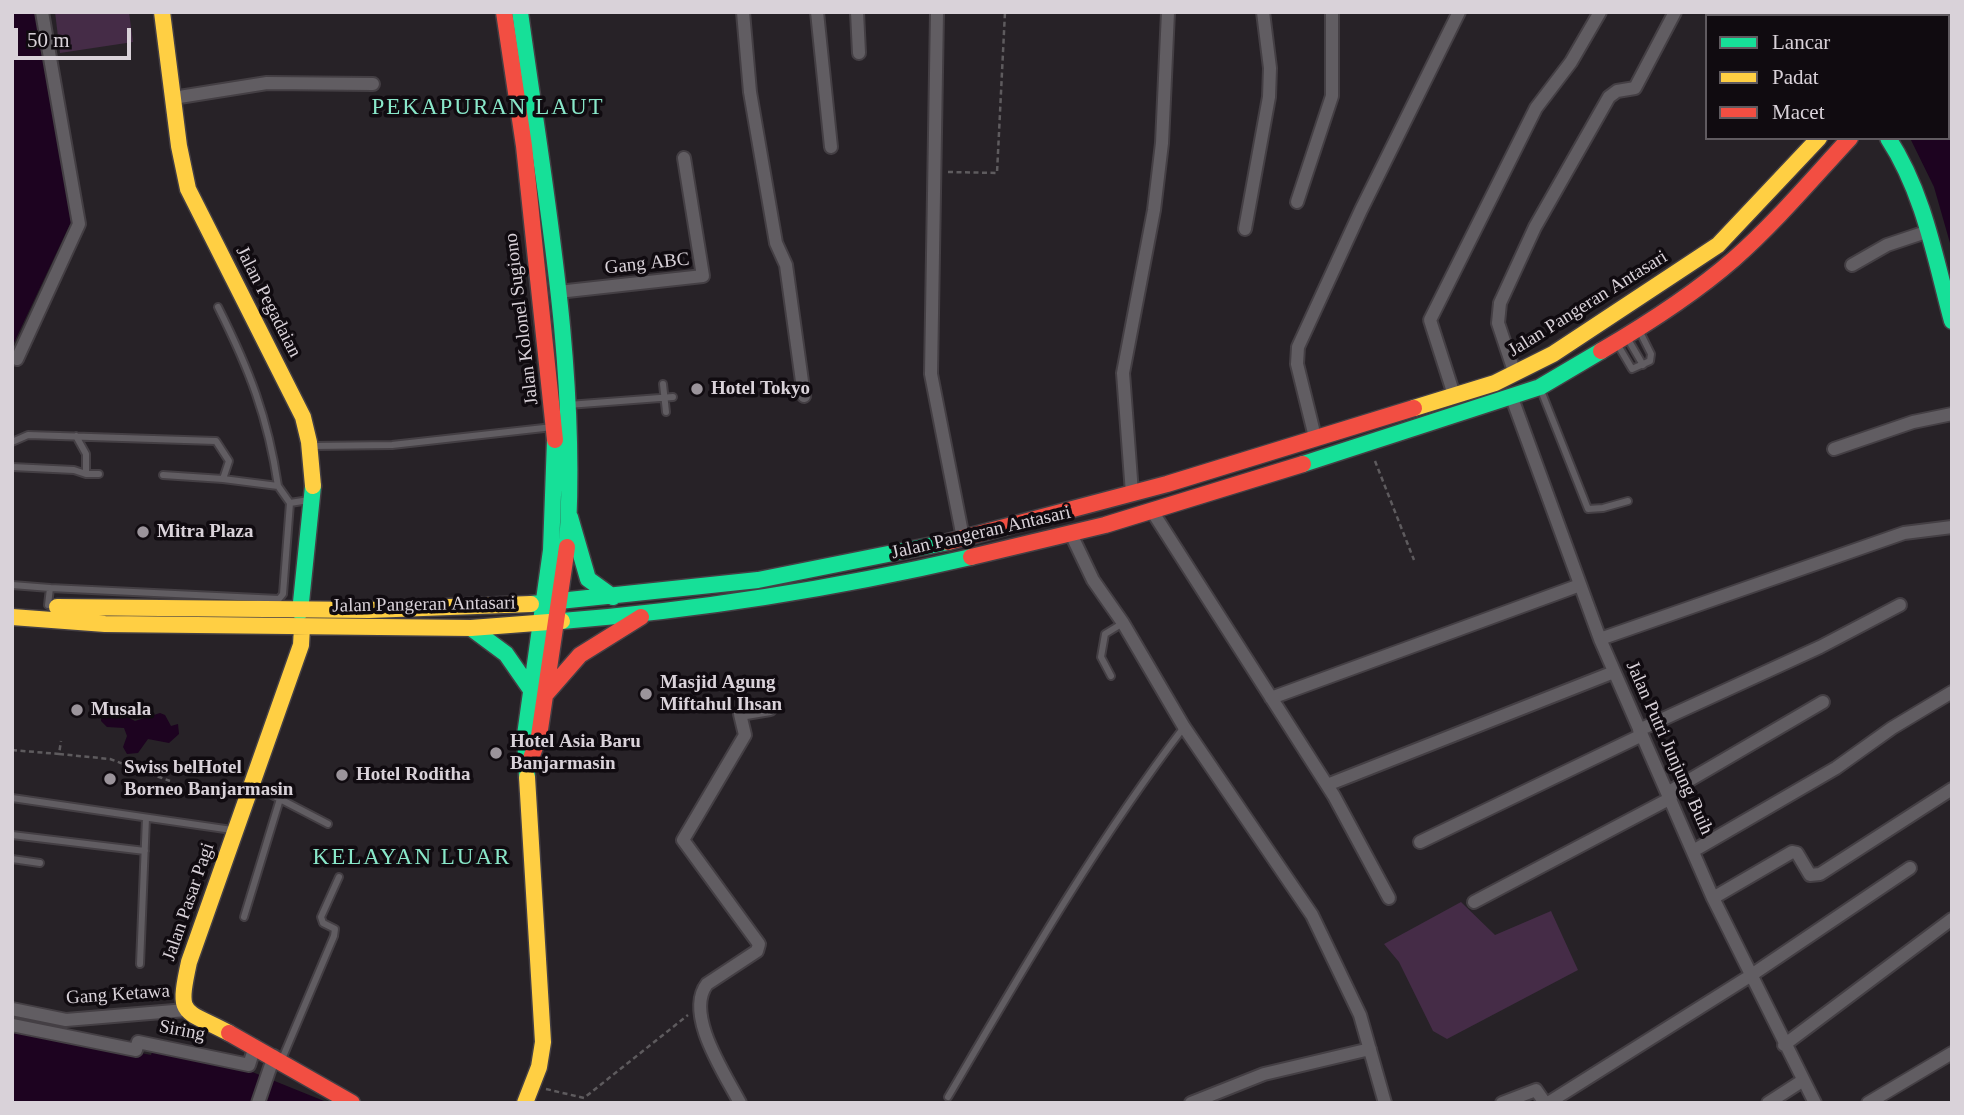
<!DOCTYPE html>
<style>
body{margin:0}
#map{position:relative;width:1964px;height:1115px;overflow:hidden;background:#272227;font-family:"Times New Roman",serif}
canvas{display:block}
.frame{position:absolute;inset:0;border:14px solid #d9d2d9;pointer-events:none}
.legend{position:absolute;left:1705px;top:14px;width:245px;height:126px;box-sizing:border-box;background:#100b10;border:2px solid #605b60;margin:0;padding:9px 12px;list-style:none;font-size:21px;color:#d9d2d9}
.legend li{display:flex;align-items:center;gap:14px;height:35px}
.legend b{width:35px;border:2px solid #605b60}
.scale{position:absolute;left:14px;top:28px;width:117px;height:32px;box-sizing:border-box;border:4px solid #d9d2d9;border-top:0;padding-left:9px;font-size:21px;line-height:24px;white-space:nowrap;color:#d9d2d9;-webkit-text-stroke:5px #100b10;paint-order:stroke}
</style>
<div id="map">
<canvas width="1964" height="1115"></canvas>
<div class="frame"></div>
<ul class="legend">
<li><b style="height:9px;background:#16e098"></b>Lancar</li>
<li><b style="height:9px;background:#ffcf43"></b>Padat</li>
<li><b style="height:9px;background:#f24e42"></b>Macet</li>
</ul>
<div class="scale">50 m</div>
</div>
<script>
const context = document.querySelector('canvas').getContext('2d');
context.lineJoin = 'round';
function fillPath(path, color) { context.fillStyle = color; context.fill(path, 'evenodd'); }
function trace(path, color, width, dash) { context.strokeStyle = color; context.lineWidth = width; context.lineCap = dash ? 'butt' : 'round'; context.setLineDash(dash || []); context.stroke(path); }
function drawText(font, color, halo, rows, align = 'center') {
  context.font = font + ' "Times New Roman",serif'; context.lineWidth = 7; context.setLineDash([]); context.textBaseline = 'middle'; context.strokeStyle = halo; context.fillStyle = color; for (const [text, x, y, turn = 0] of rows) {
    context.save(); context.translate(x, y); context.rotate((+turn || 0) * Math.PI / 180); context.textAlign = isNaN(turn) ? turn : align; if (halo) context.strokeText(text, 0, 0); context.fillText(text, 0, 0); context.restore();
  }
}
fillPath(new Path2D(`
 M55,12h74l4,30 -73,11z
 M1461,902l34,33 56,-24 27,59 -131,69 -14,-8 -34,-69 -15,-18z`), '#452c47');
fillPath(new Path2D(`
 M12,12h24l35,210 -59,125z
 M1771,12h103l3,4h-101z
 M1948,87l4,3v160l-18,-63 -24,-49h38z
 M110,708l25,13 25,-8 5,2 6,11 7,-2 1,10 -10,9 -21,-4 -10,14 -11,1 -4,-7 4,-11 -3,-8 -17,-1 -6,-6 1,-9z
 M12,1028l139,27 2,-6 82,16 94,38h-317z`), '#1d0320');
const lane = new Path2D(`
 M218,307c31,62 50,110 60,179
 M1629,341l14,24
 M1619,347l13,22 18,-8 1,-7 -10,-20
 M663,384l3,28
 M1542,393l46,116 15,-1 25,-7
 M568,405l105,-8
 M76,436l10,18v20h13
 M12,442l16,-7 188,6 13,20 -6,18 55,7 12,17 19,-3
 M313,446l79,-1 161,-18
 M12,467l62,3 12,4
 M163,475l60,4
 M12,585l38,3 -2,17
 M50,588l229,11 4,-5 7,-91
 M1111,676l-10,-19 4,-23 18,-11
 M255,786l73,38
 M12,798l220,32
 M12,835l133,16
 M12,859l28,4
 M244,917l36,-118
 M140,964l6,-146
 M282,1059l52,-123 1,-7 -12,-6 -2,-6 18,-40
 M948,1097c74,-126 147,-253 236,-370`);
const street = new Path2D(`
 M743,12l7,80 26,151 10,22 18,131
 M817,12l14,135
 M857,12l2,41
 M937,12l-6,362 32,164
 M1883,12l4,4
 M173,98l94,-15 106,1
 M1297,202l35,-106v-84
 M1245,229l24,-132 1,-29 -7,-56
 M1852,265l35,-20 39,-13
 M558,292l145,-16 -19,-118
 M17,359l62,-135 -37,-212
 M1515,374l-17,-51 2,-20 35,-76 74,-130 8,-6 18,-3 40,-76
 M1454,395l-24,-75 106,-212 35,-46 29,-50
 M1512,398l88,241 113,259 102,205
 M1315,437l-18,-73 1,-17 63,-137 98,-198
 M1834,449l79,-27 39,-8
 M1132,493l-9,-120 31,-163 8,-67 6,-131
 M1152,511l182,285 55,102
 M1071,534l22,46 30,43 61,104 128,188 48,100 25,88
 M1600,639l304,-106 48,-6
 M1271,698l309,-113
 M1639,730l181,-83 80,-42
 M1327,785l287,-113
 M1669,792l154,-90
 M1420,842l222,-107
 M1693,851l143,-83 56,-40 60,-36
 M1713,898l79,-46 5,1 13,22 10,-1 132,-85
 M1474,902l197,-104
 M12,1009l54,11 120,-10
 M12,1025l124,25 2,-8 111,23 6,-19
 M1784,1045l168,-126
 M258,1103l16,-47
 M740,1103c-15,-29 -56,-89 -33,-119l50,-33 2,-7 -76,-104 62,-105 -5,-21 30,-5
 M1191,1103l73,-29 106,-25
 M1502,1103l34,-13 9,13
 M1548,1103l202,-127 160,-108
 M1768,1103l34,-22
 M1868,1103l84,-50`);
const fast = new Path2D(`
 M520,12c24,176 59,356 47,535
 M1746,12l4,4
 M1948,18l4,-3
 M1948,44l4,-3
 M1888,138c36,55 47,120 64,183
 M1303,464l237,-77 61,-36
 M570,517l18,62 25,18
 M531,604l227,-24 190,-38
 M300,612l13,-126
 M562,621c138,-11 275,-33 409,-64
 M471,628l35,26 25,36
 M527,777l-2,-42 26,-185 4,-110`);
const slow = new Path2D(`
 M162,12l17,134 9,43 115,228 6,25 4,44
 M1414,408l81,-25 58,-29 165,-109 101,-107
 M57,607l312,3 162,-6
 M12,617l93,7 366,4 91,-7
 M229,1033c-47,-25 -52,-15 -40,-71l112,-317 1,-18
 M525,1103l14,-36 4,-25 -16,-265`);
const jam = new Path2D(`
 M504,12l20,134 31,294
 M1601,351c46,-27 93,-57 133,-92 42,-37 78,-80 116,-121
 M948,542l219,-58 247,-76
 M971,557l134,-32 198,-61
 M546,694l34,-39 61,-38
 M530,761l9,-25 28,-189
 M229,1033l123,70`);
trace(lane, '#443f44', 10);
trace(street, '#443f44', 16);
trace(fast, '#443f44', 19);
trace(slow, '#443f44', 19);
trace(jam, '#443f44', 19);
trace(new Path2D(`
 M948,172l49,1 8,-161
 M1375,461l39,99
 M12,750l47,4 2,-13
 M59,754l51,5 60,22
 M546,1089l38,9 104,-83`), '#5e5b5e', 2.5, [5, 3.5]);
trace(lane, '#615d62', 6);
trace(street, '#615d62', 12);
trace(fast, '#16e098', 16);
trace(slow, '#ffcf43', 16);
trace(jam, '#f24e42', 16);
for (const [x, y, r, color] of [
 [697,389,7,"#9b949b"],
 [143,532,7,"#9b949b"],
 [646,694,7,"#9b949b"],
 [77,710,7,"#9b949b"],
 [496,753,7,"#9b949b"],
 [342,775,7,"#9b949b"],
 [110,779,7,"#9b949b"]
]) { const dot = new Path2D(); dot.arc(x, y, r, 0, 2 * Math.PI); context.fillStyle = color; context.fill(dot); trace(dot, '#100b10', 2.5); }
drawText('19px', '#d9d2d9', '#100b10', [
 ["Gang ABC",647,264,-6],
 ["Jalan Pegadaian",268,302,63],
 ["Jalan Pangeran Antasari",1588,304,-32],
 ["Jalan Kolonel Sugiono",522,319,-97],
 ["Jalan Pangeran Antasari",981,533,-13],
 ["Jalan Pangeran Antasari",424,605,-1],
 ["Jalan Putri Junjung Buih",1669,748,66],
 ["Jalan Pasar Pagi",189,902,-71],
 ["Gang Ketawa",118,995,-4],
 ["Siring",182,1031,11]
]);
drawText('bold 19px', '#d9d2d9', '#100b10', [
 ["Hotel Tokyo",711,389],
 ["Mitra Plaza",157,532],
 ["Masjid Agung",660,683],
 ["Miftahul Ihsan",660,705],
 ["Musala",91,710],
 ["Hotel Asia Baru",510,742],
 ["Banjarmasin",510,764],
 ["Swiss belHotel",124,768],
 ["Borneo Banjarmasin",124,790],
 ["Hotel Roditha",356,775]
], 'left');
context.letterSpacing = '2px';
drawText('23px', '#89e7c9', '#100b10', [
 ["PEKAPURAN LAUT",488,108],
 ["KELAYAN LUAR",412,858]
]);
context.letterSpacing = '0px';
</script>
